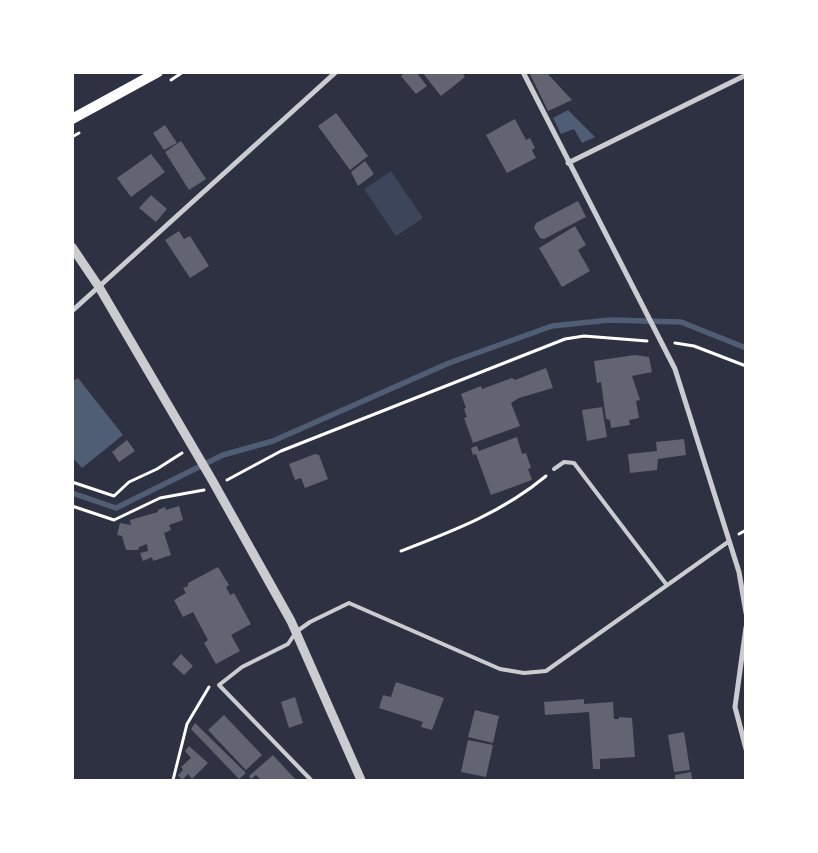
<!DOCTYPE html>
<style>
body{margin:0}
#map{position:relative;width:818px;height:853px;overflow:hidden;background:#2d3142;font-family:Literata,serif}
canvas{display:block}
.frame{position:absolute;inset:0;border:74px solid #fff;pointer-events:none}
</style>
<div id="map">
<canvas width="818" height="853"></canvas>
<div class="frame"></div>
</div>
<script>
const context = document.querySelector('canvas').getContext('2d');
context.lineJoin = 'round';
function fillPath(path, color) { context.fillStyle = color; context.fill(path, 'evenodd'); }
function trace(path, color, width, dash) { context.strokeStyle = color; context.lineWidth = width; context.lineCap = dash ? 'butt' : 'round'; context.setLineDash(dash || []); context.stroke(path); }
fillPath(new Path2D(`
 M391,171l32,47 -27,18 -32,-47z`), '#3c4559');
fillPath(new Path2D(`
 M568,110l27,27 -13,6 -8,-14 -13,5 -8,-16z
 M78,378l45,57 -41,33 -10,-11 1,-76z`), '#4f5d75');
trace(new Path2D(`
 M72,493l44,15 107,-53 50,-14 176,-78 103,-37 58,-6 71,2 65,26`), '#4f5d75', 5.5);
fillPath(new Path2D(`
 M406,72h10l11,14 -11,8 -15,-18z
 M422,72h40l3,5 -24,19z
 M529,72h17l26,28 -24,11z
 M336,113l32,43 -18,14 -32,-44z
 M515,119l11,21 4,-2 5,10 -3,2 4,8 -29,15 -21,-38z
 M165,125l12,18 -13,7 -11,-17z
 M181,141l25,38 -17,11 -24,-38z
 M151,154l14,18 -34,25 -14,-19z
 M365,161l9,13 -16,12 -7,-14z
 M151,195l16,14 -11,13 -17,-14z
 M578,201l8,16 -42,22 -4,-1 -6,-10 2,-5z
 M575,226l11,19 -8,5 12,21 -28,16 -23,-39z
 M179,231l5,8 6,-3 19,30 -19,12 -25,-38z
 M635,355l14,2 3,15 -20,4 8,24 -4,1 3,17 -10,2 1,5 -19,3 -1,-8 -4,-1 -5,-37 -4,1 -3,-22z
 M546,368l7,20 -34,10 -8,5 9,23 -47,17 -9,-25 3,-1 -3,-8 2,-1 -5,-14 20,-8 1,3 30,-11 3,2z
 M602,407l5,30 -20,4 -5,-31z
 M517,437l5,17 4,-1 5,15 -3,1 4,11 -41,15 -15,-41 -3,1 -2,-7 6,-2 2,5z
 M684,439l2,16 -28,4 -1,11 -27,3 -2,-19 29,-3 -1,-9z
 M127,440l8,11 -16,11 -7,-10z
 M315,454l4,1 9,24 -23,9 -4,-10 -6,2 -6,-16z
 M179,506l4,14 -14,5 2,5 -7,3 7,22 -18,6 -1,-4 -9,4 -3,-8 8,-2 -1,-7 -8,3 -1,3h-12l-4,-14 -5,-1 3,-12 11,2 -1,-5 28,-8v-2l7,-3 1,3z
 M218,567l11,18 -3,2 4,8 4,-2 17,31 -20,11 9,16 -24,13 -12,-21 4,-3 -15,-28 -10,5 -9,-17 12,-7 -3,-5 5,-2v-3z
 M181,654l12,12 -9,9 -12,-11z
 M396,682l48,16 -12,32 -11,-3 2,-5 -44,-14 4,-13 8,2z
 M295,697l8,26 -14,5 -8,-26z
 M584,699v5l29,-2 1,17h5v-2l13,1 3,39 -35,2v10h-7l-4,-57 -44,3 -1,-13z
 M475,710l24,6 -6,27 -25,-6z
 M224,715l38,40 -16,15 -38,-40z
 M195,723l51,50 -7,6 -48,-50z
 M684,732l6,38 -16,2 -6,-37z
 M468,740l25,5 -7,32 -25,-5z
 M189,746l19,17 -16,16 -4,-5 -6,6 -4,-5 5,-5 -2,-3 10,-9 -6,-7z
 M273,755l23,25h-35l-5,-5 -5,4 -2,-3z
 M691,772l1,8h-17v-5z`), '#626471');
trace(new Path2D(`
 M171,80l12,-8
 M72,137l7,-4
 M675,343l19,3 52,20
 M227,480l54,-29 284,-112 19,-3 63,5
 M72,482l42,14 15,-14 28,-13 25,-16
 M72,506l42,14 46,-22 44,-8
 M739,534l7,-4
 M401,551c52,-20 102,-39 145,-75
 M173,780l14,-56 22,-37`), '#fff', 3);
trace(new Path2D(`
 M554,469l10,-7 10,1 92,121
 M311,780l-92,-95 23,-18 46,-23 8,-12 14,-10 39,-19 151,66 24,4 22,-2 182,-129`), '#caccd0', 4);
trace(new Path2D(`
 M523,72l152,297 64,203 7,41
 M568,163l178,-88
 M72,311l264,-239
 M746,627l-11,80 11,42`), '#caccd0', 5);
trace(new Path2D(`
 M72,247l27,40 113,193 79,141 70,159`), '#caccd0', 9);
trace(new Path2D(`
 M72,119l86,-47`), '#fff', 10);
</script>
